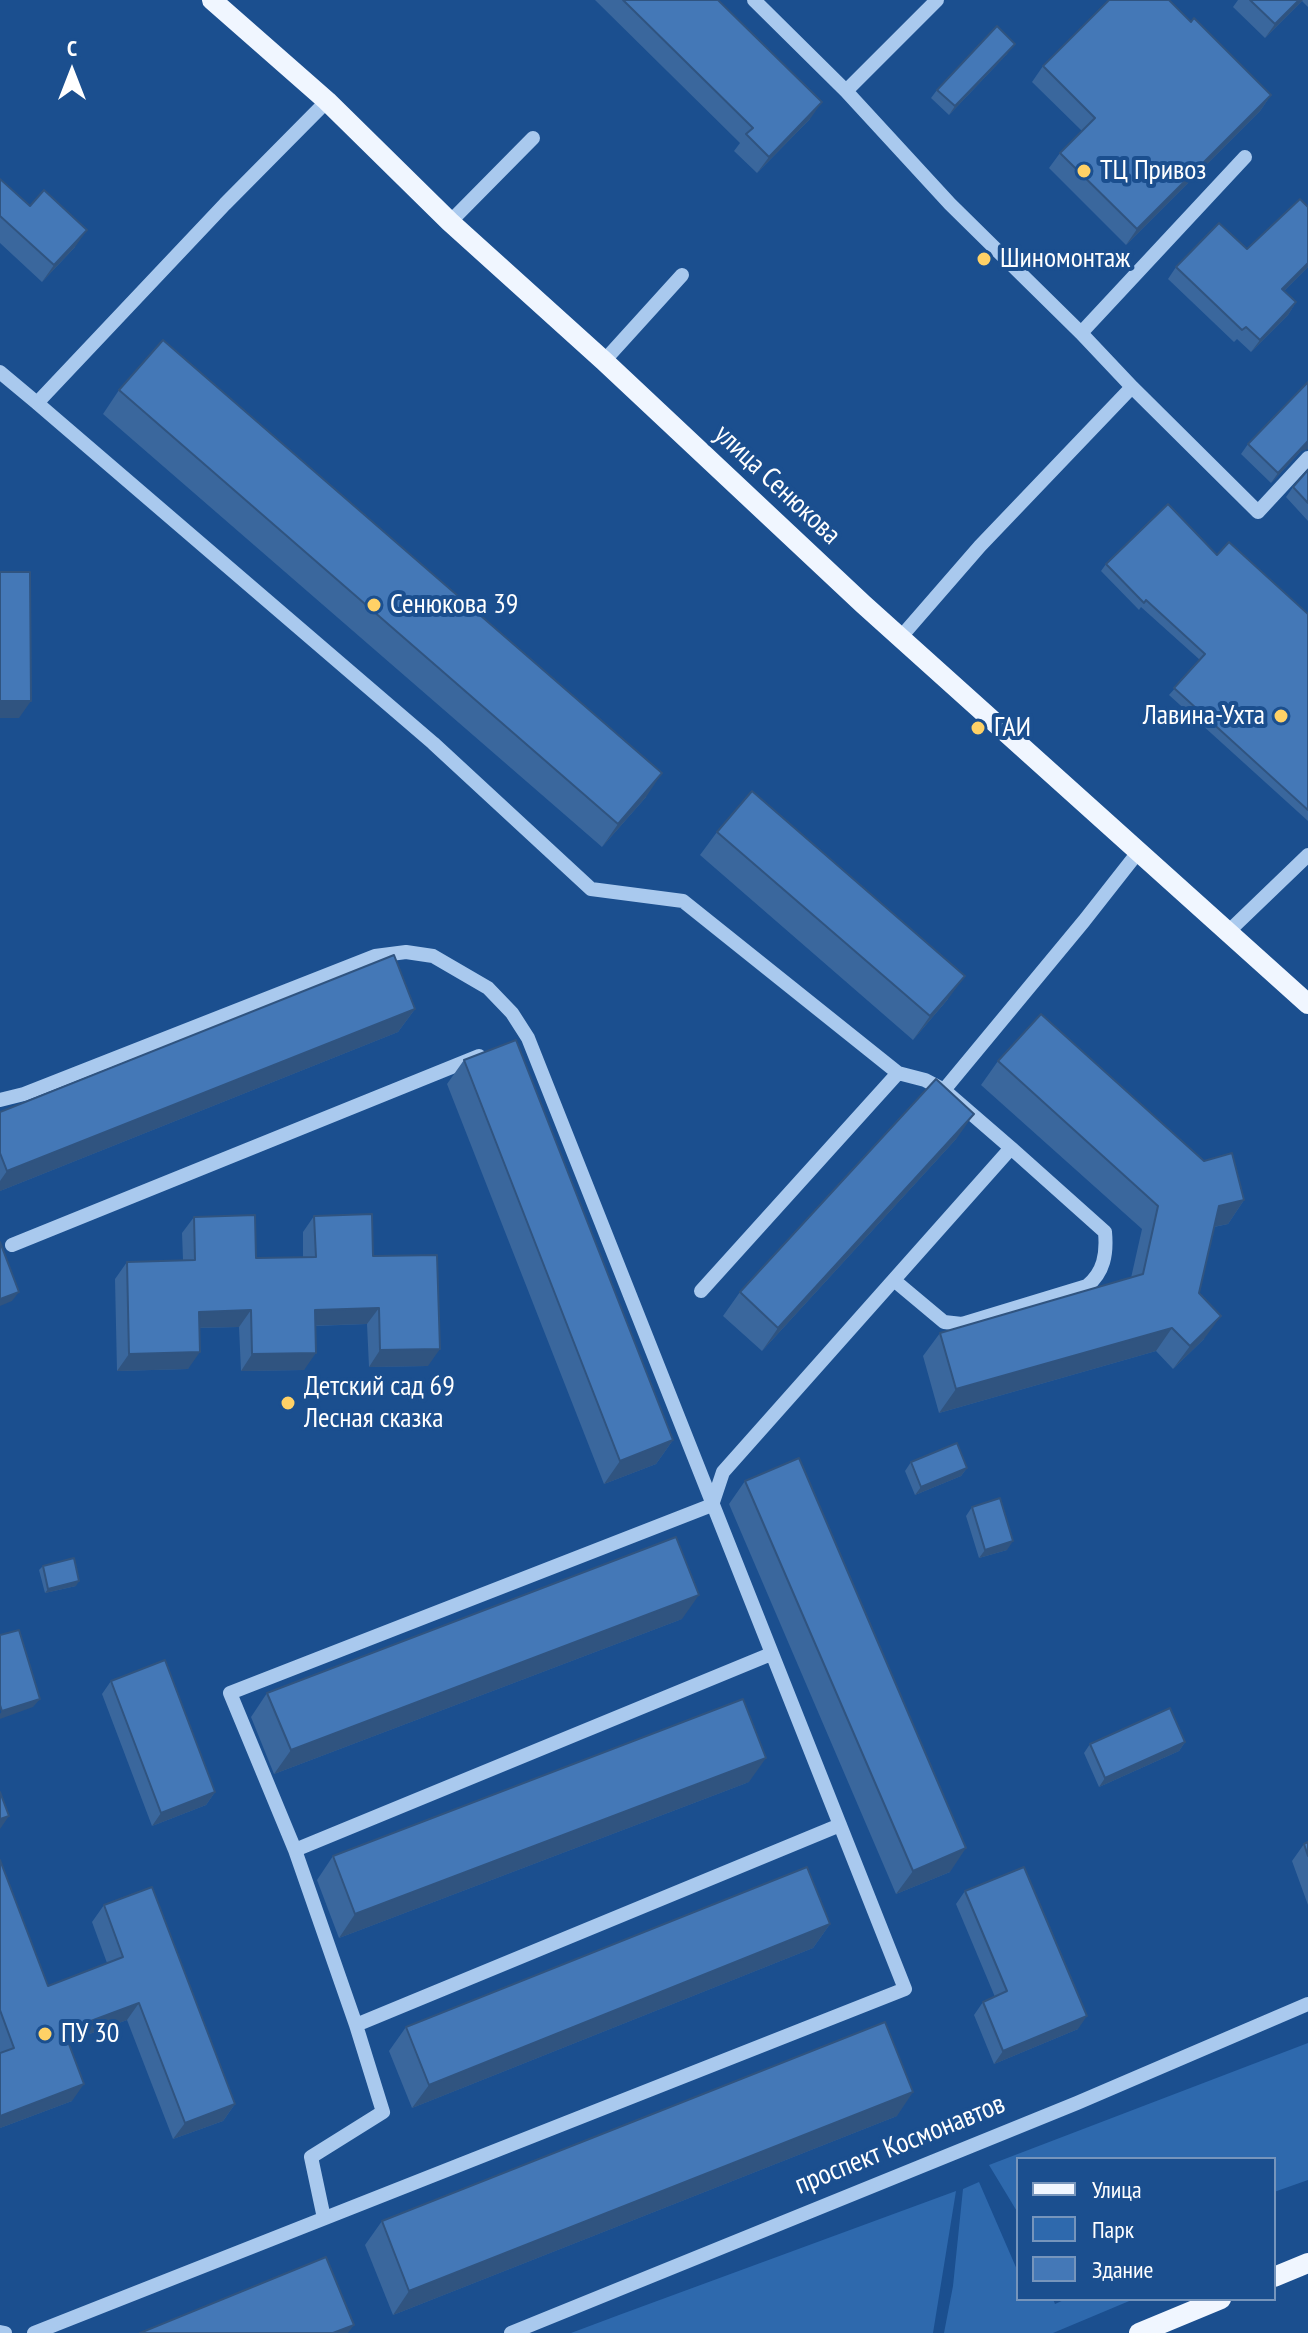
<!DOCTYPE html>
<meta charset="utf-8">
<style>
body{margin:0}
#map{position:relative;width:1308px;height:2333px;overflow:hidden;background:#1b4f8f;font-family:"PT Sans Narrow",sans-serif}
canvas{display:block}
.legend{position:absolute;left:1016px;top:2157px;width:260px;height:144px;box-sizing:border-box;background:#1b4f8f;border:2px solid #7695bc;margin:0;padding:10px 14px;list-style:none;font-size:24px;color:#fff}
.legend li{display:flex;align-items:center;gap:16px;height:40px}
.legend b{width:40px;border:2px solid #7695bc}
.north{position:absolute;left:32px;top:32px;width:80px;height:80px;-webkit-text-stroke:6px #1b4f8f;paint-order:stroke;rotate:0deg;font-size:22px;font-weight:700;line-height:32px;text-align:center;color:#fff}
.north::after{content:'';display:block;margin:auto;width:28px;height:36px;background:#fff;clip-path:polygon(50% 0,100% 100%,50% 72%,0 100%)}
</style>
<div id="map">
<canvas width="1308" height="2333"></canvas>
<ul class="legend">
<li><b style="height:10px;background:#f0f6ff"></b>Улица</li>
<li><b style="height:22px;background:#2e69ad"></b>Парк</li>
<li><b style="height:22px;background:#4478b7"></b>Здание</li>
</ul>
<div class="north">С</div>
</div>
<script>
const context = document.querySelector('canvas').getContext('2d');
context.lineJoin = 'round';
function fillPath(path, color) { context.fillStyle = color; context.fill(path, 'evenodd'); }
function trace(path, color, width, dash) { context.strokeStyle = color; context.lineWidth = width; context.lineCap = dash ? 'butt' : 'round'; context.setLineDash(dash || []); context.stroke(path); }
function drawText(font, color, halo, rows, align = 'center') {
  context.font = font + ' "PT Sans Narrow",sans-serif'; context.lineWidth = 8; context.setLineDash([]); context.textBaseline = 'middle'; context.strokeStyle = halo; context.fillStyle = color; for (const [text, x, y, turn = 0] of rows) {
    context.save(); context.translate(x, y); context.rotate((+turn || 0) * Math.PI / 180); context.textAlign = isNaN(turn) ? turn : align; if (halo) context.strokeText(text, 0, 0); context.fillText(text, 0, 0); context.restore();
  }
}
fillPath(new Path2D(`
 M1308,2043v137l-34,12v-33h-256v54l-29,-48z
 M979,2182l39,90v27h35l2,5 11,-5h68l-81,34h-109l9,-47 10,-97z
 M956,2191l-23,142h-362l48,-18z`), '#2e69ad');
trace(new Path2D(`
 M754,0l92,91 104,113 131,129
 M846,91l91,-91
 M450,222l83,-84
 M604,361l78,-86
 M0,372l37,31
 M1132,387l126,125 50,-54
 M900,638l80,-92 152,-159 -51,-54 164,-176
 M1228,932l80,-77
 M944,1090l140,-169 55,-70
 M0,1100l24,-6 351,-138 31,-4 27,4 55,32 24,25 16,25 377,951 -871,344
 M12,1245l467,-189
 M895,1281l49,41 18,2 125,-38c17,-14 20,-32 18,-54l-94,-84
 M701,1291l197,-218
 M295,1850l476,-196
 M356,2025l484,-200
 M324,2218l-13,-61 72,-45 -27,-87 -61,-175 -65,-157 482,-188 11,-33 288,-324 -67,-58 -19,-10 -27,-7 -215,-172 -92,-12 -158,-146 -396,-340 188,-199 102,-103
 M0,2332l5,1
 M511,2333l566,-230 231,-99`), '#a9c9ee', 14);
trace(new Path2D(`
 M212,0l115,101 123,121 154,139 259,243 445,400
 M1274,2277l34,-14
 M1139,2333l82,-34`), '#f0f6ff', 20);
fillPath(new Path2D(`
 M595,0h123l92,119 -53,54 -23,-22 6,-8z
 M1238,0h70v7l-6,-6 -37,37 -32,-31z
 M1191,22l80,73 -11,16 -134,134 -77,-77 11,-15 22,-22 -50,-49 11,-16z
 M1008,53l-59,62 -18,-17 6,-8z
 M0,179l75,68 -33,35 -42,-39z
 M1308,207v60l-24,24 12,11 -8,13 -37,37 -14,-13 -3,3 -66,-63 8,-12 71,-18z
 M119,390l527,407 -44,50 -499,-433z
 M1248,444l53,7 -30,32 -30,-29z
 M1308,470v51l-22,-24 7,-10z
 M1217,555l91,59v207l-139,-126 31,-35 -59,-53 -2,3 -38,-39 5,-7z
 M717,832l231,167 -35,41 -213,-185z
 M415,1009l-17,23 -398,159v-79z
 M464,1060l209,380 -17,24 -52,20 -157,-400z
 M998,1061l246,139 -16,24 -14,3 -15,66 5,46 -31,30 -17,-18 -217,62 -16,-57 17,-23 191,-55 11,-49 -161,-144z
 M957,1138l-195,213 -39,-35 17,-24z
 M314,1216l59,40 55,110 -59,1 -2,-43 -52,2 -11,44 -63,1 -2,-44 -40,1 -11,41 -71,2 -2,-92 12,-17 56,-2 -1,-27 12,-16 62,41 47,-1v-25z
 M911,1462l56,6 -6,8 -46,19 -10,-24z
 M745,1481l205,391 -54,22 -167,-390z
 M972,1507l35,43 -28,8 -13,-42z
 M43,1566l33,20 -31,7 -6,-23z
 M682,1619l-408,155 -23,-57 16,-24z
 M111,1681l104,111 -9,13 -54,21 -50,-132z
 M1185,1742l-6,9 -80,36 -15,-34 6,-9z
 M749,1782l-410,156 -22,-58 16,-24z
 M1308,1842v63l-16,-44 12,-17z
 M0,1860l48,126 59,-23 -15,-41 12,-17 131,199 -12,17 -50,18 -46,-119 -59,22 4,59 -72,27z
 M965,1891l113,138 -84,35 -20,-49 9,-13 12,-5 -39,-93z
 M830,1924l-17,24 -401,160 -23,-57 17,-24z
 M897,2116l-504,199 -28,-70 17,-24z`), '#3a679d');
fillPath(new Path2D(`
 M1299,0h4l-38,38 10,-14z
 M1015,44l-7,9 -59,62 6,-9z
 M1271,95l-11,16 -134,134 11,-16z
 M822,102l-12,17 -53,54 12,-16z
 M87,230l-12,17 -33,35 12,-17z
 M1308,263v4l-34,34 8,-12z
 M1296,302l-8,13 -37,37 9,-12z
 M1308,441v8l-7,2 -30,32 7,-10z
 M0,701h31l-12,17h-19z
 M662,773l-16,24 -44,50 16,-23z
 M965,976l-17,23 -35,41 17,-24z
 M415,1009l-17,23 -398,159v-10l7,-10z
 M974,1114l-17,24 -195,213 16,-23z
 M1244,1200l-16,24 -26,5 17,-23z
 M19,1292l-7,9 -12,5v-7z
 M379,1308l-12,16 -64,2 12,-16z
 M251,1310l-12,17 -52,1 12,-16z
 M1221,1316l-17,23 -31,30 17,-23z
 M1172,1328l-16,23 -217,62 17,-24z
 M440,1349l-12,17 -59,1 11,-17z
 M200,1352l-12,17 -71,2 12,-17z
 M316,1353l-12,17 -63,1 11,-17z
 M673,1440l-17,24 -52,20 16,-23z
 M967,1468l-6,8 -46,19 6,-8z
 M1013,1541l-6,9 -28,8 6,-8z
 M79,1581l-3,5 -31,7 3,-4z
 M699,1595l-17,24 -408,155 17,-24z
 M40,1699l-7,8 -33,12v-5l2,-3z
 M1185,1742l-6,9 -80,36 6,-9z
 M766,1758l-17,24 -410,156 16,-24z
 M215,1792l-9,13 -54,21 9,-13z
 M9,1816l-9,13v-10z
 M966,1848l-16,24 -54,22 17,-23z
 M830,1924l-17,24 -401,160 17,-23z
 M139,2003l-12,17 -75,28 12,-17z
 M1087,2016l-9,13 -84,35 9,-13z
 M84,2084l-12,17 -72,27v-12z
 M913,2092l-16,24 -504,199 16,-24z
 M235,2104l-12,17 -50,18 12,-16z
 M354,2325l-6,8h-15z`), '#305480');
const building = new Path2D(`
 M623,0h95l104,102 -53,55 -23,-23 7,-6z
 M1109,0h60l22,22 3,-4 77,77 -134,134 -77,-76 35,-35 -52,-52z
 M1250,0h49l-24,24z
 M997,26l18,18 -60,62 -18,-16z
 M0,179l30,27 14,-16 43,40 -33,35 -54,-49z
 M1300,199l8,8v56l-26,26 14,13 -36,38 -14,-13 -4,3 -66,-63 43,-44 28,26z
 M163,340l499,433 -44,51 -499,-434z
 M1308,382v59l-30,32 -30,-29z
 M1308,470v33l-15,-16z
 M1168,504l49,51 12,-13 79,72v196l-134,-122 31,-34 -59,-54 -2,3 -38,-39z
 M0,572h30l1,129h-31z
 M752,791l213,185 -35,40 -213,-184z
 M394,955l21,54 -408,162 -7,-18v-41z
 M1041,1014l163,147 28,-8 12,47 -25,6 -20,87 22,23 -31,30 -18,-18 -216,61 -16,-56 203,-59 15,-68 -160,-145z
 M516,1040l157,400 -53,21 -156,-401z
 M936,1079l38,35 -196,214 -38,-36z
 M372,1214l1,42 64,-1 3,94 -60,1 -1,-42 -64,2 1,43 -64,1 -1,-44 -52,2 1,40 -71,2 -2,-92 68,-2 -1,-43 61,-2 1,43 60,-1 -2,-41z
 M0,1242l19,50 -19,7z
 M957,1443l10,25 -46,19 -10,-25z
 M799,1458l167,390 -53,23 -168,-390z
 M1000,1498l13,43 -28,9 -13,-43z
 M676,1537l23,58 -408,155 -24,-57z
 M74,1558l5,23 -31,8 -5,-23z
 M19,1630l21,69 -38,12 -2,-6v-70z
 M165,1660l50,132 -54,21 -50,-132z
 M743,1699l23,59 -411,156 -22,-58z
 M1170,1708l15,34 -80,36 -15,-34z
 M0,1792l9,24 -9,3z
 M1308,1842v14l-4,-12z
 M0,1860l48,126 75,-29 -19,-52 48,-18 83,217 -50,19 -46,-120 -75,28 20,53 -84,32v-63l14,-5 -14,-38z
 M807,1867l23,57 -401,161 -23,-58z
 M1024,1867l63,149 -84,35 -20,-49 24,-11 -42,-100z
 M885,2022l28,70 -504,199 -27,-70z
 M326,2257l28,68 -21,8h-193z`);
fillPath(building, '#4478b7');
trace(building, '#305480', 2);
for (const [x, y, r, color] of [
 [1084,171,8,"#ffd166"],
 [984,259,8,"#ffd166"],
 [374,605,8,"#ffd166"],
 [1281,716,8,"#ffd166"],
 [978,728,8,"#ffd166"],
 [288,1403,8,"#ffd166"],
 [45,2034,8,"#ffd166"]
]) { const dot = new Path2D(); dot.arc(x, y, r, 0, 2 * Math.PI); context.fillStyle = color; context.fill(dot); trace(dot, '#1b4f8f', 3); }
drawText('28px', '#fff', '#1b4f8f', [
 ["ТЦ Привоз",1100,171],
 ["Шиномонтаж",1000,259],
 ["Сенюкова 39",390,605],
 ["Лавина-Ухта",1265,716,"right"],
 ["ГАИ",994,728],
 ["Детский сад 69",304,1387],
 ["Лесная сказка",304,1419],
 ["ПУ 30",61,2034]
], 'left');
drawText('28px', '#fff', '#1b4f8f', [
 ["улица Сенюкова",777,485,43],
 ["проспект Космонавтов",900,2145,-22]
]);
</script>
